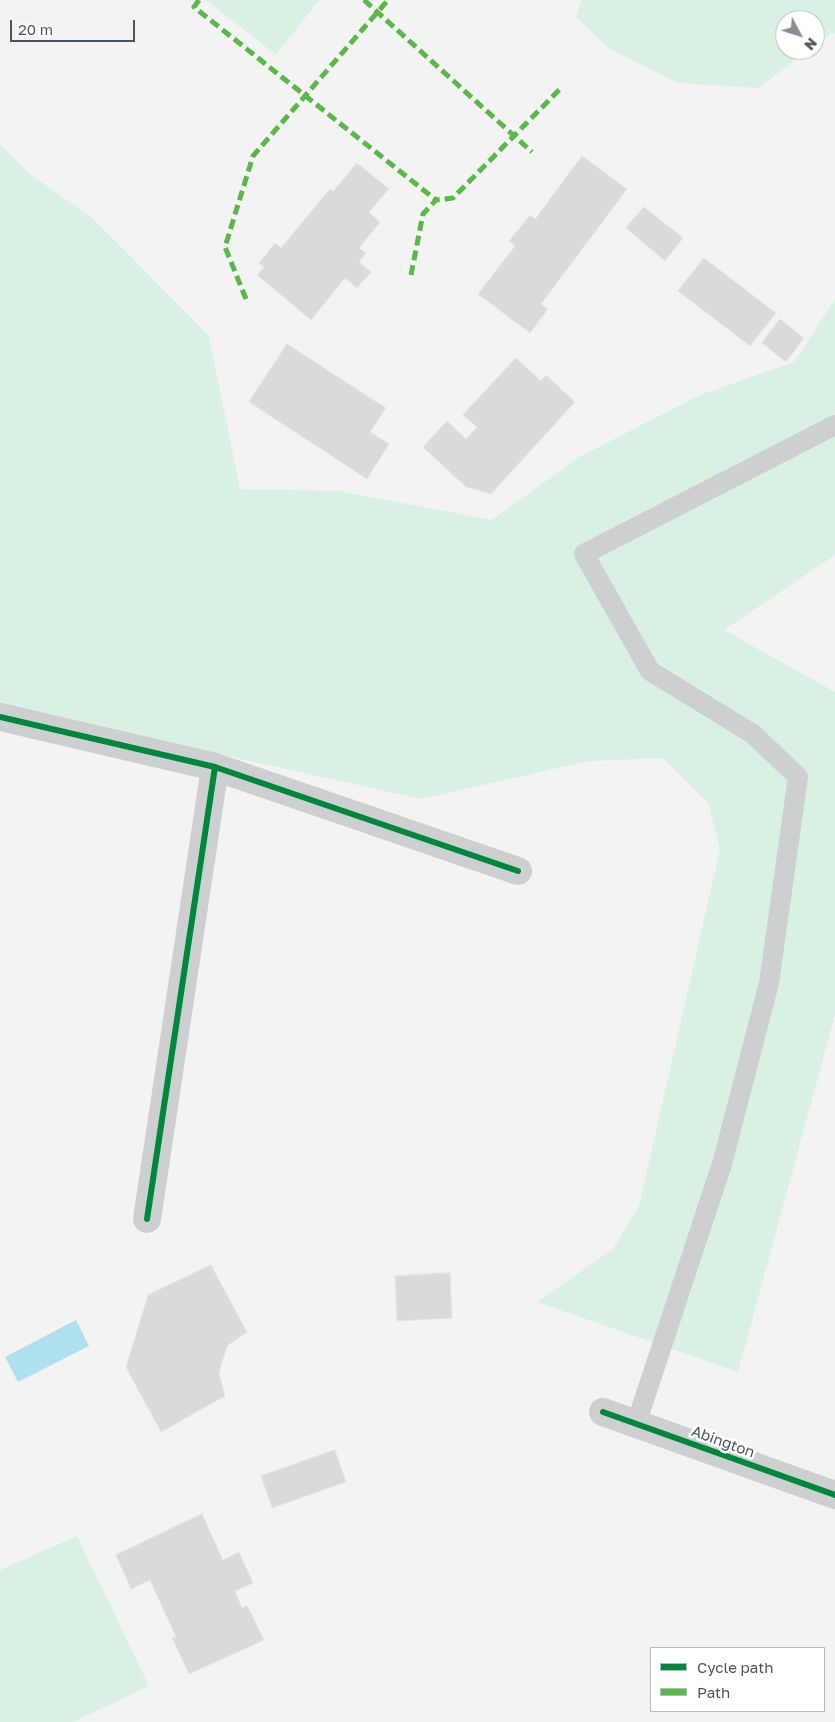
<!DOCTYPE html>
<style>
body{margin:0}
#map{position:relative;width:835px;height:1722px;overflow:hidden;background:#f4f3f3;font-family:"Golos Text",sans-serif}
canvas{display:block}
.legend{position:absolute;left:650px;top:1647px;width:175px;height:65px;box-sizing:border-box;background:#fff;border:1px solid #b7bbbf;margin:0;padding:6px 9px;list-style:none;font-size:15px;color:#4a5560}
.legend li{display:flex;align-items:center;gap:10px;height:25px}
.legend b{width:25px;border:1px solid #b7bbbf}
.north{position:absolute;left:775px;top:10px;width:50px;height:50px;box-sizing:border-box;background:#fff;border:1px solid #b7bbbf;border-radius:50%;rotate:130deg;font-size:14px;font-weight:700;line-height:20px;text-align:center;color:#4a5560}
.north::after{content:'';display:block;margin:auto;width:18px;height:22px;background:#868c93;clip-path:polygon(50% 0,100% 100%,50% 72%,0 100%)}
.scale{position:absolute;left:10px;top:20px;width:125px;height:22px;box-sizing:border-box;border:2px solid #4a5560;border-top:0;padding-left:6px;font-size:15px;line-height:18px;white-space:nowrap;color:#4a5560;-webkit-text-stroke:4px #fff;paint-order:stroke}
</style>
<div id="map">
<canvas width="835" height="1722"></canvas>
<ul class="legend">
<li><b style="height:6px;background:#00873e"></b>Cycle path</li>
<li><b style="height:6px;background:#58b947"></b>Path</li>
</ul>
<div class="north">N</div>
<div class="scale">20 m</div>
</div>
<script>
const context = document.querySelector('canvas').getContext('2d');
context.lineJoin = 'round';
function fillPath(path, color) { context.fillStyle = color; context.fill(path, 'evenodd'); }
function trace(path, color, width, dash) { context.strokeStyle = color; context.lineWidth = width; context.lineCap = dash ? 'butt' : 'round'; context.setLineDash(dash || []); context.stroke(path); }
function drawText(font, color, halo, rows, align = 'center') {
  context.font = font + ' "Golos Text",sans-serif'; context.lineWidth = 5; context.setLineDash([]); context.textBaseline = 'middle'; context.strokeStyle = halo; context.fillStyle = color; for (const [text, x, y, turn = 0] of rows) {
    context.save(); context.translate(x, y); context.rotate((+turn || 0) * Math.PI / 180); context.textAlign = isNaN(turn) ? turn : align; if (halo) context.strokeText(text, 0, 0); context.fillText(text, 0, 0); context.restore();
  }
}
fillPath(new Path2D(`
 M206,0h113l-43,55z
 M581,0h254v34l-3,-2 -17,13v-25h-30v30h24l-51,38 -80,-5 -70,-35 -32,-31z
 M0,144l29,29 63,45 117,118 31,153 99,2 153,29 87,-63 121,-62 94,-33 41,-63v256l-111,75 111,62v323l-97,357 -201,-70 76,-53 26,-43 81,-357 -12,-46 -45,-45 -74,3 -168,38 -382,-85 -39,-12z
 M77,1536l72,150 -76,36h-73v-152z`), '#d9f1e2');
fillPath(new Path2D(`
 M76,1320l13,26 -71,36 -13,-25z`), '#aee0ef');
const building = new Path2D(`
 M582,156l45,33 -86,115 7,5 -18,24 -52,-39 37,-48 -6,-5 21,-26 5,4z
 M357,163l32,26 -20,23 11,10 -21,26 7,5 -7,9 12,10 -14,16 -12,-10 -34,42 -54,-45 7,-8 -5,-4 16,-20 6,5 49,-59 3,2z
 M644,207l39,31 -18,23 -39,-33z
 M704,258l72,55 -26,33 -72,-55z
 M780,319l24,19 -18,24 -24,-19z
 M287,344l99,64 -16,24 19,12 -22,35 -118,-77z
 M516,358l25,23 5,-6 29,27 -84,92 -25,-7 -43,-40 24,-26 19,18 11,-12 -14,-12z
 M211,1265l36,67 -20,14 -8,27 6,23 -64,36 -35,-65 22,-72z
 M450,1273l2,45 -55,3 -2,-45z
 M335,1450l11,32 -74,26 -11,-32z
 M202,1514l21,46 16,-8 14,31 -18,8 7,17 5,-3 17,35 -75,34 -17,-36 4,-1 -26,-57 -19,9 -15,-34z`);
fillPath(building, '#dadadc');
trace(building, '#e5e5e6', 1);
trace(new Path2D(`
 M636,1424l86,-260 47,-181 29,-206 -45,-43 -103,-63 -66,-117 251,-129`), '#cdcfd1', 20);
trace(new Path2D(`
 M0,717l215,50 303,104
 M147,1219l68,-452
 M603,1412l232,83`), '#cdcfd1', 28);
trace(new Path2D(`
 M199,0l-5,7 242,193
 M364,0l168,152
 M411,275l12,-61 13,-14 17,-2 107,-109
 M246,299l-21,-52 28,-91 135,-156`), '#58b947', 5, [10, 5]);
trace(new Path2D(`
 M0,717l215,50 303,104
 M147,1219l68,-452
 M603,1412l232,83`), '#00873e', 6);
drawText('15px', '#4a5560', '#fff', [
 ["Abington",723,1442,20]
]);
</script>
